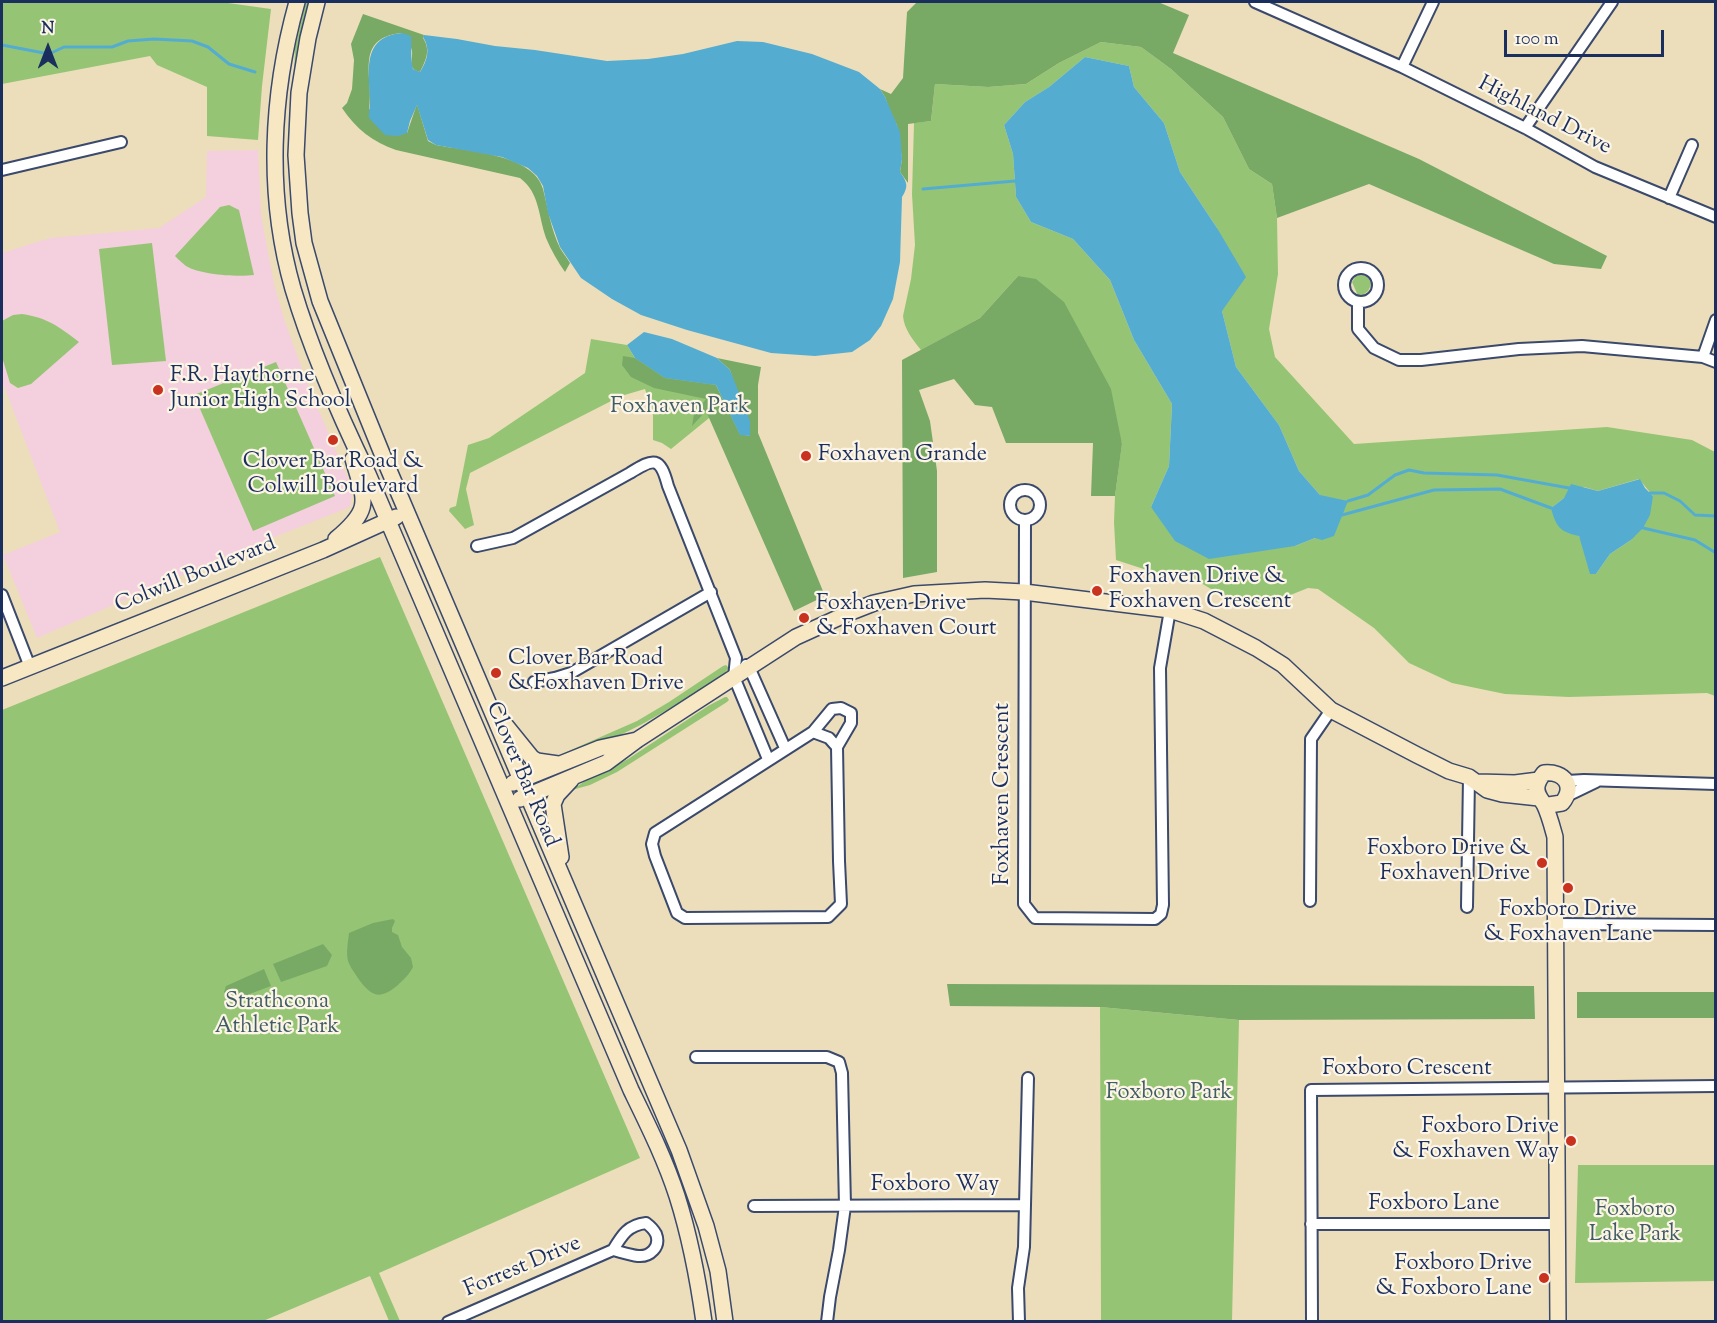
<!DOCTYPE html>
<style>
body{margin:0}
#map{position:relative;width:1717px;height:1323px;overflow:hidden;background:#ecdebb;font-family:"Sorts Mill Goudy",serif}
canvas{display:block}
.frame{position:absolute;inset:0;border:3px solid #1b2f5e;pointer-events:none}
.north{position:absolute;left:18px;top:18px;width:60px;height:60px;-webkit-text-stroke:4px #fcf5e5;paint-order:stroke;rotate:0deg;font-size:16px;font-weight:700;line-height:24px;text-align:center;color:#1b2f5e}
.north::after{content:'';display:block;margin:auto;width:21px;height:27px;background:#1b2f5e;clip-path:polygon(50% 0,100% 100%,50% 72%,0 100%)}
.scale{position:absolute;left:1504px;top:30px;width:160px;height:27px;box-sizing:border-box;border:3px solid #1b2f5e;border-top:0;padding-left:8px;font-size:18px;line-height:21px;white-space:nowrap;color:#1b2f5e;-webkit-text-stroke:4px #fcf5e5;paint-order:stroke}
</style>
<div id="map">
<canvas width="1717" height="1323"></canvas>
<div class="frame"></div>
<div class="north">N</div>
<div class="scale">100 m</div>
</div>
<script>
const context = document.querySelector('canvas').getContext('2d');
context.lineJoin = 'round';
function fillPath(path, color) { context.fillStyle = color; context.fill(path, 'evenodd'); }
function trace(path, color, width, dash) { context.strokeStyle = color; context.lineWidth = width; context.lineCap = dash ? 'butt' : 'round'; context.setLineDash(dash || []); context.stroke(path); }
function drawText(font, color, halo, rows, align = 'center') {
  context.font = font + ' "Sorts Mill Goudy",serif'; context.lineWidth = 4.5; context.setLineDash([]); context.textBaseline = 'middle'; context.strokeStyle = halo; context.fillStyle = color; for (const [text, x, y, turn = 0] of rows) {
    context.save(); context.translate(x, y); context.rotate((+turn || 0) * Math.PI / 180); context.textAlign = isNaN(turn) ? turn : align; if (halo) context.strokeText(text, 0, 0); context.fillText(text, 0, 0); context.restore();
  }
}
fillPath(new Path2D(`
 M258,150l3,65 13,69 10,35 22,61 47,111 -3,16 -121,48 -192,83 -34,-83 57,-23 -58,-151v-128l48,-15 109,-10 47,-31 1,-46z`), '#f4cfdd');
fillPath(new Path2D(`
 M2,2h219l50,7 -9,77 -4,54 -51,-4v-49l-50,-22 -7,-9 -148,28z
 M306,2h8l-18,74h-2l1,-28z
 M1101,42l40,5 30,22 52,48 26,52 23,15 5,34 1,56 -9,55 6,28 79,87 253,-17 85,13 23,12v244l-8,-3 -138,4 -64,-3 -53,-11 -43,-20 -35,-35 -56,-39 -10,-1 -40,16 -47,-9 -35,-21 -33,-2 -37,-12 -2,-38 1,-26 7,-53 -104,-167 -38,42 -59,32c-8,-10 -17,-21 -18,-34l8,-37 4,-34 -3,-51 2,-71 17,-2 4,-37 53,3 38,-3 33,-21zM1085,57l44,9 5,21 30,36 16,49 37,56 5,83 14,56 43,58 20,46 21,24 -5,43 -20,8 -144,-39 18,-41 3,-62 -38,-64 -24,-60 -37,-41 -42,-17 -15,-25 -3,-43 -9,-29 21,-23 24,-15zM1639,479l14,17 -22,44 -21,14 -14,20 -17,-38 -28,-28 13,-10 20,-11 14,4z
 M229,205l10,5 15,65c-17,2 -53,0 -68,-9 -4,-3 -8,-7 -11,-10l45,-49z
 M152,243l14,118 -54,4 -13,-116z
 M1360,275c6,0 10,3 11,10l-3,6 -9,7 -7,-16 4,-6z
 M22,314c26,4 36,12 57,28l-48,42 -13,4 -8,-5 -8,-26v-36l11,-6z
 M591,339l36,6 8,13 81,27 -2,29 -43,35 -9,-6 -9,-3v-25l-8,-26 -24,7 -151,77 -4,16 8,36 -9,4 -16,-18 1,-3 6,-2 12,-61 21,-7 96,-65z
 M276,362l59,134 -82,35 -59,-136z
 M380,557l260,601 -261,115 21,48h-11l-19,-45 -107,45h-261v-611z
 M726,665l3,3 -6,7c-49,31 -110,72 -168,82l82,-36 32,-19 54,-36z
 M725,697h2l2,3 -2,2 -110,70 -27,13 -18,5 13,-9 43,-22 80,-53z
 M1100,1007l139,13 -7,301h-131z
 M1578,1165h137v116l-140,2z`), '#95c574');
fillPath(new Path2D(`
 M917,2h241l31,13 -16,38 246,106 188,97 -6,13 -47,-5 -185,-80 -92,34 -5,-34 -23,-15 -26,-52 -52,-48 -30,-22 -40,-5 -42,21 -33,21 -38,3 -53,-3 -4,37 -23,3v59l-8,-11 2,-13 -5,-34 -5,-8 -7,-20 -5,-8 11,5 12,-16 4,-66z
 M363,14l61,21 -1,3c8,12 3,22 -3,34 -13,-3 -7,-12 -8,-21 -1,-6 -7,-13 -10,-18 -50,5 -27,46 -33,76l38,24 10,-29 11,37 8,4c30,6 98,9 107,44 5,19 8,41 17,59 3,5 7,10 10,15l-5,9c-7,-10 -14,-22 -19,-34 -8,-22 -6,-45 -26,-60l-124,-28c-23,-8 -40,-21 -54,-42l5,-5 5,-14 2,-29 -3,-16z
 M1018,276l18,3 28,23 47,87 11,55 -7,52h-24l2,-53h-87l-14,-36 -17,-2 -21,-26 -35,11 11,31 7,50v101l-34,6 -1,-218 78,-42z
 M623,356l12,2 30,20 51,7 24,49 10,2 -20,-66 -13,-12 44,9 -3,18v48l67,163 -31,15 -88,-200 -14,15 2,-12 12,-15 -52,-11 -23,-11 -9,-12z
 M393,919l2,2 -3,7v4l6,3 4,12 9,11 2,9c-4,8 -9,12 -15,18 -17,14 -25,13 -38,-4 -4,-6 -10,-14 -12,-20 -2,-8 0,-20 1,-28l24,-10z
 M323,944l9,11 -5,11 -46,16 -8,-18z
 M264,969l7,17 -32,12h-11l-4,-6 2,-6z
 M947,984l587,2 1,33 -296,1 -139,-13 -150,-1z
 M1577,992h138v26h-138z`), '#78aa66');
fillPath(new Path2D(`
 M402,33l9,3c1,11 -1,22 2,33l7,3c7,-11 11,-23 3,-35l1,-2 33,4 38,7 40,4 72,11 41,-2 35,-5 54,-13 26,1 49,12 47,18 21,17 5,8 15,35 2,27 -2,13c7,10 9,14 2,25l-2,65 -7,37 -12,27 -11,14 -18,12 -37,4 -44,-3 -84,-23 -46,-15 -29,-16 -31,-21 -21,-31 -12,-34 -5,-27 -6,-10 -9,-8 -26,-11 -66,-12 -8,-5 -11,-35 -7,16 -3,12 -9,3 -13,-1 -16,-17c0,-7 1,-13 1,-19 -1,-30 -8,-62 32,-66z
 M1085,57l44,9 5,21 30,36 16,49 37,56 29,49 -24,34 14,56 43,58 20,46 21,24 28,6 -14,35 -12,4 -7,-2 -20,8 -86,13 -34,-18 -24,-34 18,-41 3,-62 -38,-64 -24,-60 -37,-41 -42,-17 -15,-25 -3,-43 -9,-29 21,-23 24,-15z
 M644,332l28,7 45,19 13,12 20,51v15l-10,-1 -24,-50 -51,-7 -30,-20 -8,-13z
 M1640,479l5,9 8,8 -3,19 -7,13 -12,12 -21,14 -14,20h-6l-11,-38c-19,-4 -23,-9 -28,-28l13,-10 7,-14 27,7z`), '#54add1');
trace(new Path2D(`
 M2,45l47,9 15,-7h48l16,-6 26,-2 38,2 16,6 21,17 26,8
 M923,189l92,-8
 M1650,493h14l16,8 15,14 21,1
 M1348,501l20,-6 27,-20 14,-5 15,3 73,2 72,13
 M1342,515l92,-25 66,-1 51,19
 M1643,528l52,12 21,13`), '#54add1', 3);
const street = new Path2D(`
 M1255,2l147,65 123,61 70,39 121,50
 M1402,67l31,-65
 M1525,128l87,-126
 M2,170l119,-28
 M1669,198l23,-53
 M1344 285a17 17 0 1 1 34 0a17 17 0 1 1-34 0Z
 M1358,302v27l16,19 25,12h22l98,-11 63,-3 121,11 13,5
 M1703,357l13,-37
 M1010 505a15 15 0 1 1 30 0a15 15 0 1 1-30 0Z
 M1025,521l-1,383 11,14 120,1 6,-5 2,-9 -3,-237 10,-58
 M477,546l36,-8 117,-65c24,-15 30,-17 38,13l68,172 -2,19 34,82
 M2,595l28,72
 M746,665l3,2 36,81
 M534,682l21,-4 16,-5 140,-81
 M813,732l-158,101 -3,11 3,12 22,57 8,5 143,-1 13,-13 -2,-43 -2,-114 14,-24v-10l-10,-5 -9,1 -19,23 16,6 8,9
 M1567,781l17,-1 132,4
 M1567,796l29,-14
 M1310,901l1,-162 20,-29
 M1467,907l2,-130
 M1555,924l161,1
 M696,1057h131l12,5 3,11 3,133 -6,44 -9,47 -3,25
 M754,1206l271,-1
 M1311,1224h246
 M448,1322l165,-72c8,2 17,5 25,6 12,1 23,-9 18,-22 -2,-4 -6,-8 -10,-11 -18,2 -24,12 -33,27
 M1019,1322l-1,-34 6,-41 4,-169
 M1312,1322l-1,-232 405,-4`);
const secondary = new Path2D(`
 M297,2c-26,93 -31,193 -4,287 19,64 46,125 75,185l263,616c17,35 34,69 46,106 13,41 21,83 27,126
 M317,2l-9,36 -9,55 -3,62 4,58 4,30 16,58 65,160 294,689 27,76 12,45 7,51
 M336,539c37,-31 29,-38 17,-80
 M2,678l321,-128 73,-33
 M502,721l30,37 5,3 21,3
 M1478,782l37,1 24,-3
 M513,783l87,-35 37,-8
 M520,799l86,-36 31,-23 159,-103 55,-25 23,-9 40,-9 71,-4 39,2 146,18 34,11 52,27 27,17 48,45 86,45 32,16 20,6 18,13 15,4 37,4
 M1544,804l5,1 13,-2c14,-17 2,-32 -18,-30 -3,4 -6,7 -7,13 -1,8 3,12 7,18 5,10 8,22 11,33l3,485
 M561,857l-8,-53 4,-9 14,-15`);
trace(street, '#3a496c', 14);
trace(secondary, '#3a496c', 18);
trace(street, '#fff', 10);
trace(secondary, '#f7e8c3', 15);
for (const [x, y, r, color] of [
 [158,390,6,"#c8321e"],
 [333,440,6,"#c8321e"],
 [806,456,6,"#c8321e"],
 [1097,591,6,"#c8321e"],
 [804,618,6,"#c8321e"],
 [496,673,6,"#c8321e"],
 [1542,863,6,"#c8321e"],
 [1568,888,6,"#c8321e"],
 [1571,1141,6,"#c8321e"],
 [1544,1278,6,"#c8321e"]
]) { const dot = new Path2D(); dot.arc(x, y, r, 0, 2 * Math.PI); context.fillStyle = color; context.fill(dot); trace(dot, '#fcf5e5', 2); }
drawText('22px', '#1b2f5e', '#fcf5e5', [
 ["Highland Drive",1544,117,27],
 ["Colwill Boulevard",196,576,-22],
 ["Clover Bar Road",521,775,67],
 ["Foxhaven Crescent",1004,794,-90],
 ["Foxboro Crescent",1407,1070],
 ["Foxboro Way",935,1186],
 ["Foxboro Lane",1434,1205],
 ["Forrest Drive",523,1268,-23]
]);
drawText('22px', '#1b2f5e', '#fcf5e5', [
 ["F.R. Haythorne",170,377],
 ["Junior High School",170,402],
 ["Foxhaven Grande",818,456],
 ["Clover Bar Road &",333,463,"center"],
 ["Colwill Boulevard",333,488,"center"],
 ["Foxhaven Drive &",1109,578],
 ["Foxhaven Crescent",1109,603],
 ["Foxhaven Drive",816,605],
 ["& Foxhaven Court",816,630],
 ["Clover Bar Road",508,660],
 ["& Foxhaven Drive",508,685],
 ["Foxboro Drive &",1530,850,"right"],
 ["Foxhaven Drive",1530,875,"right"],
 ["Foxboro Drive",1568,911,"center"],
 ["& Foxhaven Lane",1568,936,"center"],
 ["Foxboro Drive",1559,1128,"right"],
 ["& Foxhaven Way",1559,1153,"right"],
 ["Foxboro Drive",1532,1265,"right"],
 ["& Foxboro Lane",1532,1290,"right"]
], 'left');
drawText('22px', '#405c65', '#fcf5e5', [
 ["Foxhaven Park",680,408],
 ["Strathcona",277,1003],
 ["Athletic Park",277,1028],
 ["Foxboro Park",1169,1094],
 ["Foxboro",1635,1211],
 ["Lake Park",1635,1236]
]);
</script>
